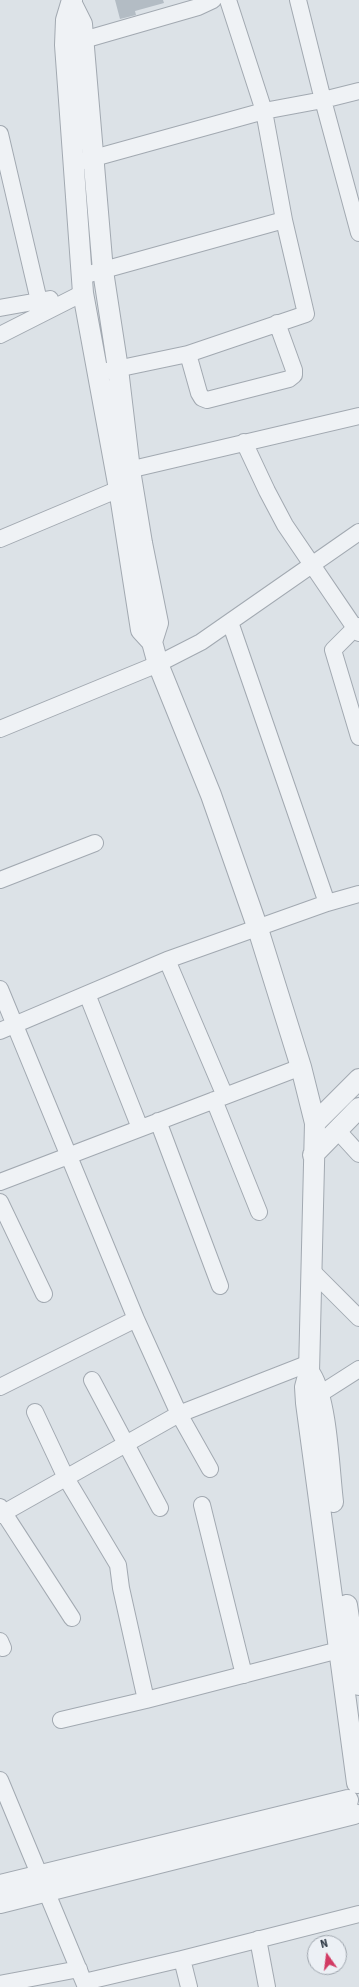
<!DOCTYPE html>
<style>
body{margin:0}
#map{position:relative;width:359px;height:1987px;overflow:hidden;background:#dce2e7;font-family:"Source Sans 3",sans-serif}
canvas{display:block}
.north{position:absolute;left:307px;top:1935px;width:40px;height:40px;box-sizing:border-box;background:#ecf0f5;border:1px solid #9da4ac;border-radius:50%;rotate:346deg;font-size:11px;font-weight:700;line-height:16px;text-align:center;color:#26313e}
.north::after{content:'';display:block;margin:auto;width:14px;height:18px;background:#d23b64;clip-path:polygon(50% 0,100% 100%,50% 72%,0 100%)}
</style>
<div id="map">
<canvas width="359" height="1987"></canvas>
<div class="north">N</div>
</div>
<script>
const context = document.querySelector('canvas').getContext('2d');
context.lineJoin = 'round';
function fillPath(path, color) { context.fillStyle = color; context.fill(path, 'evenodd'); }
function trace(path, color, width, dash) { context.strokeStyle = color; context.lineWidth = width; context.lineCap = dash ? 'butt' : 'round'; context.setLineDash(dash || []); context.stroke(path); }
fillPath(new Path2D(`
 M115,0h48l1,3 -29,8 1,4 -16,4z`), '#b3bcc4');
const minor = new Path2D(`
 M73,43l125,-36 15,-7
 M359,91l-36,9 36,133
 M0,134l39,167
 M83,161l181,-50 -36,-111
 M82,276l202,-56
 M0,308l50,-9
 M0,335l83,-42
 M188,354l11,39 3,5 5,2 82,-21 5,-4v-5l-17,-47
 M107,371l81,-17 118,-40 -22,-94 -20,-109 59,-11 -25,-100
 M244,442l23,49 18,34 70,103 4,-2
 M120,472l239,-56
 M0,539l119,-50
 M230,622l97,281
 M359,633l-4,-5 -22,22 26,87
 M0,729l158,-65 43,-22 158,-110
 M0,880l95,-37
 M167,960l58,136
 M0,989l136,330 43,95 128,-50
 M87,994l53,134
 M0,1031l167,-71 160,-57 32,-9
 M214,1100l45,112
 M158,1121l62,165
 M337,1130l22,24
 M0,1182l301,-115
 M0,1202l44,92
 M310,1269l49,49
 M92,1380l68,128
 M0,1387l136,-68
 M309,1401l50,-32
 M35,1412l31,66 52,87 3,23 25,112
 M202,1505l42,170
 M0,1507l72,111
 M0,1515l179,-101 31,55
 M0,1641l3,7
 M61,1720l85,-20 193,-50
 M0,1780l86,207
 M258,1939l9,48
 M182,1959l177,-45
 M84,1982l98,-23 7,28
 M0,1984l79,-15`);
const tertiary = new Path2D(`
 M72,0l-6,20 -1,25 18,248 36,196 22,141 11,12 6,22 53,131 47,134 43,138 14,56 -6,249 -4,15 1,16 51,380
 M72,4l10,20 21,247 15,98 12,101 12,73 16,80 -6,19
 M315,1123l44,-44
 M313,1155l46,-47
 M311,1375c16,26 18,94 22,127
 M347,1605l12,80
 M0,1885l348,-85
 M0,1903l354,-89`);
trace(minor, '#a2a9b1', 18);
trace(tertiary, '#a2a9b1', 22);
trace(minor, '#eff2f5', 16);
trace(tertiary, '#eff2f5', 20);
</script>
